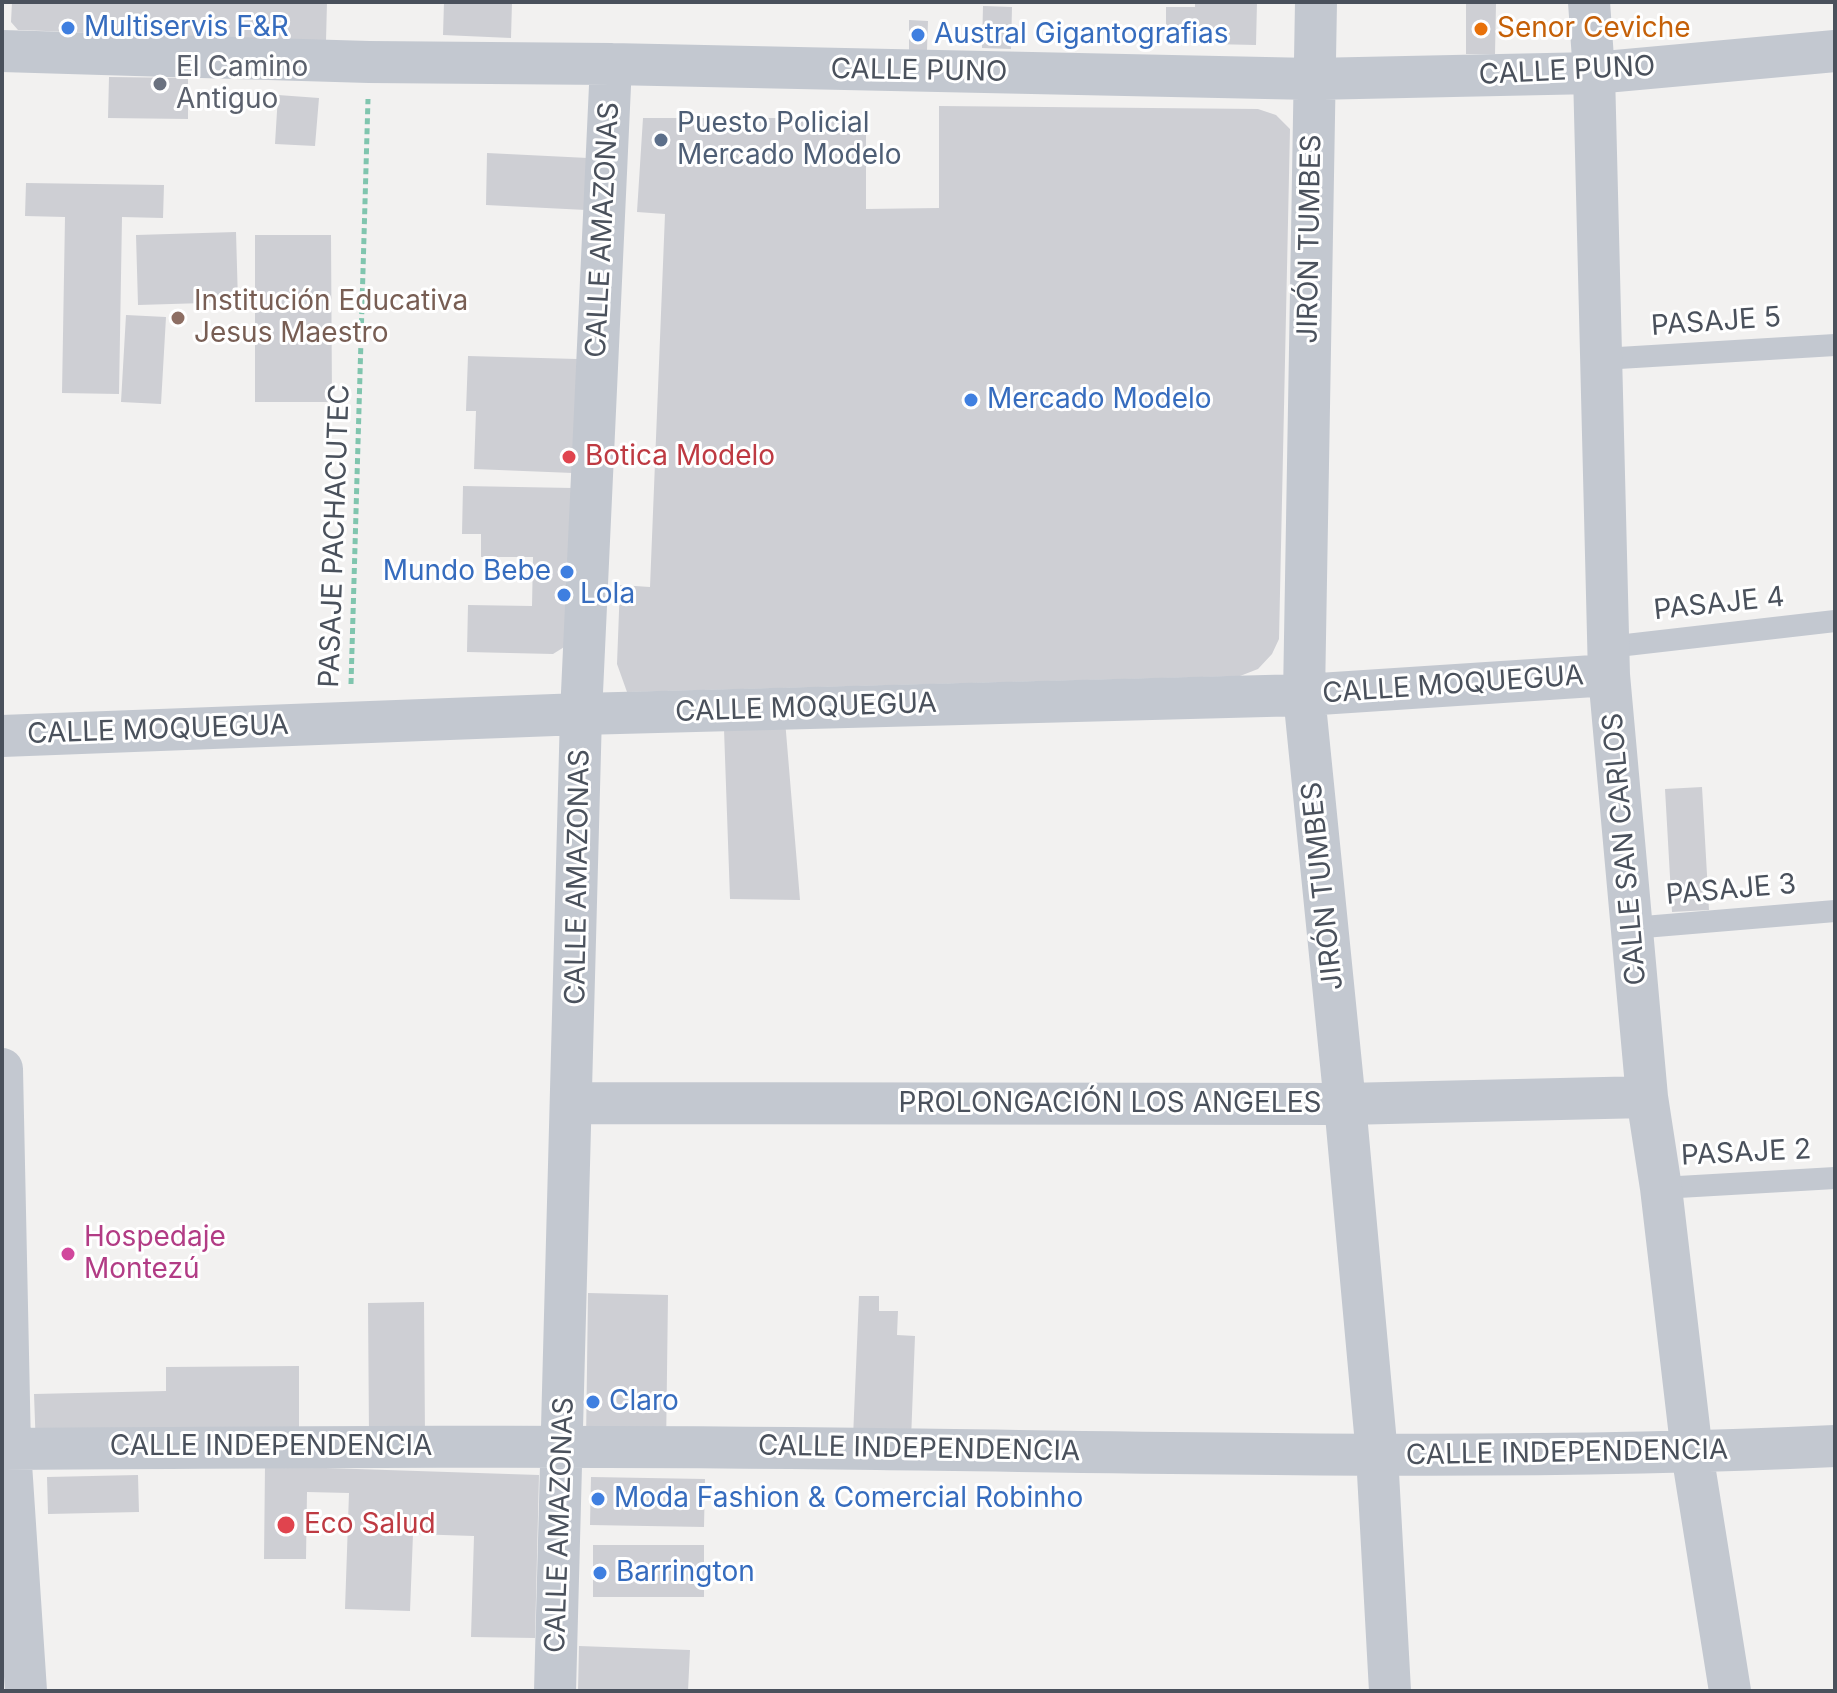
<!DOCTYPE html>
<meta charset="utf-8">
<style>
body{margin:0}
#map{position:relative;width:1837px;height:1693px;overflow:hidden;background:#f2f1f0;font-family:Inter,sans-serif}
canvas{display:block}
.frame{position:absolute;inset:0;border:4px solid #4a515c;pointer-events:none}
</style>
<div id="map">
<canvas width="1837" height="1693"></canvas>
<div class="frame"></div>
</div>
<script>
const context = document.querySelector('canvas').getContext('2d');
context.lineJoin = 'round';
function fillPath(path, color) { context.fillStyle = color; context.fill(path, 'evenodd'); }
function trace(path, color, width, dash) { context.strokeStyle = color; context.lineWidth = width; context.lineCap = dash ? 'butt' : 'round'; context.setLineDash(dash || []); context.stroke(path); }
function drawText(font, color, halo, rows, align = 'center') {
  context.font = font + ' Inter,sans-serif'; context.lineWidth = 6; context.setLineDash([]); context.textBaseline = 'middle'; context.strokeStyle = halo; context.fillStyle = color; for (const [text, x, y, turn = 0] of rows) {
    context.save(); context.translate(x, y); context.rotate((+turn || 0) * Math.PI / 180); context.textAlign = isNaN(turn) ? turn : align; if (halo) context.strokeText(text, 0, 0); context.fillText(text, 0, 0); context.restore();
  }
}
fillPath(new Path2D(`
 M12,2h315l-1,39 -308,-11 -7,-8z
 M444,2h68l-1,36 -68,-3z
 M1195,2h62l-1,43 -90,-2v-36h29z
 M1466,3l30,1 -1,50h-29z
 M983,6l29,1 -1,42 -29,-1z
 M909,20l19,1 -1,29h-18z
 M109,77l79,1v41l-80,-1z
 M278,95l41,3 -4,48 -40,-2z
 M939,106l319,3 18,6 14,14 -11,510 -7,15 -14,15 -18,7 -613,16 -10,-28 3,-79 30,2 15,-373 -28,-2 6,-94h223v91l73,-1z
 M487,153l101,5 -2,52 -100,-5z
 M26,183l138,2 -1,33 -41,-1 -3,177 -57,-1 3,-176 -40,-1z
 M236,232l2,70 -100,3 -2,-70z
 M255,235h76l1,167h-77z
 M126,315l40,2 -5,87 -40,-2z
 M468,356l109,3 -4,114 -99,-4 2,-58h-10z
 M463,486l110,2 -4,156 -16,10 -86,-2 1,-47 64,1 1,-49h-52v-23h-19z
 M785,720l15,180 -70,-1 -6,-170z
 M1702,787l7,123 -37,2 -7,-123z
 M588,1293l80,2 -2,155 -80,-8z
 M859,1296h20v15h19l-1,24 18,1 -4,104 -58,-2z
 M424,1302l1,135h-56l-1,-134z
 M299,1366v82l-263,1 -2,-55 132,-3v-24z
 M265,1466l274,9 -4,163 -64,-1 3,-101 -61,-2 -3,77 -65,-2 4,-116 -42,-1 -1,67h-42z
 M138,1475l1,37 -91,2 -1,-37z
 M591,1477l114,2 -1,48 -114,-2z
 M593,1545h111v52h-111z
 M579,1646l111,4 -2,41h-110z`), '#cecfd4');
trace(new Path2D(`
 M351,684l17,-585`), '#80c5ae', 5, [6, 4]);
trace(new Path2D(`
 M1602,359l233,-14
 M1609,647l226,-26
 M1632,928l203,-17
 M1661,1188l174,-10`), '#c3c8d0', 22);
trace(new Path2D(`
 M1316,2l-12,693 41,409 32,351 13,236
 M1589,2l5,71 15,602 38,422 14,91 31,265 38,238
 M2,51l367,11 242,2 701,15 282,-6 241,-22
 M2,736l579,-22 723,-19 305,-20
 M2,1069l8,380 16,242
 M573,1103l772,1 302,-7
 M2,1449c292,-2 583,-4 875,0 319,4 639,12 958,-3
 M555,1691l26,-977 30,-650`), '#c3c8d0', 42);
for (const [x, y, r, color] of [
 [68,28,8,"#3f7fe0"],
 [1481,29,8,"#e8710a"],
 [918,35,8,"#3f7fe0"],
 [160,84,8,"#6b7280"],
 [661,140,8,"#5c6f8a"],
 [178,318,8,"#8d6e63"],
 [971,400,8,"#3f7fe0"],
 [569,457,8,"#e0444e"],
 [567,572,8,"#3f7fe0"],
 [564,595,8,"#3f7fe0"],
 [68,1254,8,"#d1479c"],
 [593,1402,8,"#3f7fe0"],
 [598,1499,8,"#3f7fe0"],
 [286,1525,10,"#e0444e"],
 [600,1573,8,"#3f7fe0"]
]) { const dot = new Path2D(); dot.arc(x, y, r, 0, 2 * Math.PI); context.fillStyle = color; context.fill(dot); trace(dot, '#fff', 3); }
drawText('28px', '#366cbe', '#fff', [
 ["Multiservis F&R",84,28],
 ["Austral Gigantografias",934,35],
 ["Mercado Modelo",987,400],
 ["Mundo Bebe",551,572,"right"],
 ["Lola",580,595],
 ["Claro",609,1402],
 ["Moda Fashion & Comercial Robinho",614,1499],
 ["Barrington",616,1573]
], 'left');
drawText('28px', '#c56008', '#fff', [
 ["Senor Ceviche",1497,29]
], 'left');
drawText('28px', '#5b616d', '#fff', [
 ["El Camino",176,68],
 ["Antiguo",176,100]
], 'left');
drawText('28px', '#4a515c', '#fff', [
 ["CALLE PUNO",919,71,1],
 ["CALLE PUNO",1567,71,-3],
 ["CALLE AMAZONAS",603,230,-87],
 ["JIRÓN TUMBES",1310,239,-89],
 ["PASAJE 5",1716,322,-4],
 ["PASAJE PACHACUTEC",335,536,-88],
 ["PASAJE 4",1719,604,-6],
 ["CALLE MOQUEGUA",1453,685,-4],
 ["CALLE MOQUEGUA",806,708,-2],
 ["CALLE MOQUEGUA",158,730,-2],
 ["CALLE SAN CARLOS",1625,849,-95],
 ["CALLE AMAZONAS",578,877,-89],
 ["JIRÓN TUMBES",1323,886,-96],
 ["PASAJE 3",1731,890,-5],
 ["PROLONGACIÓN LOS ANGELES",1110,1104],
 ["PASAJE 2",1746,1153,-3],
 ["CALLE INDEPENDENCIA",271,1447],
 ["CALLE INDEPENDENCIA",919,1449,1],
 ["CALLE INDEPENDENCIA",1567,1453,-1],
 ["CALLE AMAZONAS",560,1525,-88]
]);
drawText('28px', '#4e5e75', '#fff', [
 ["Puesto Policial",677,124],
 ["Mercado Modelo",677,156]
], 'left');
drawText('28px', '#785e54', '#fff', [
 ["Institución Educativa",194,302],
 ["Jesus Maestro",194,334]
], 'left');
drawText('28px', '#be3a42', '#fff', [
 ["Botica Modelo",585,457],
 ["Eco Salud",304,1525]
], 'left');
drawText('28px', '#b23c85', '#fff', [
 ["Hospedaje",84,1238],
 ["Montezú",84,1270]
], 'left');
</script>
